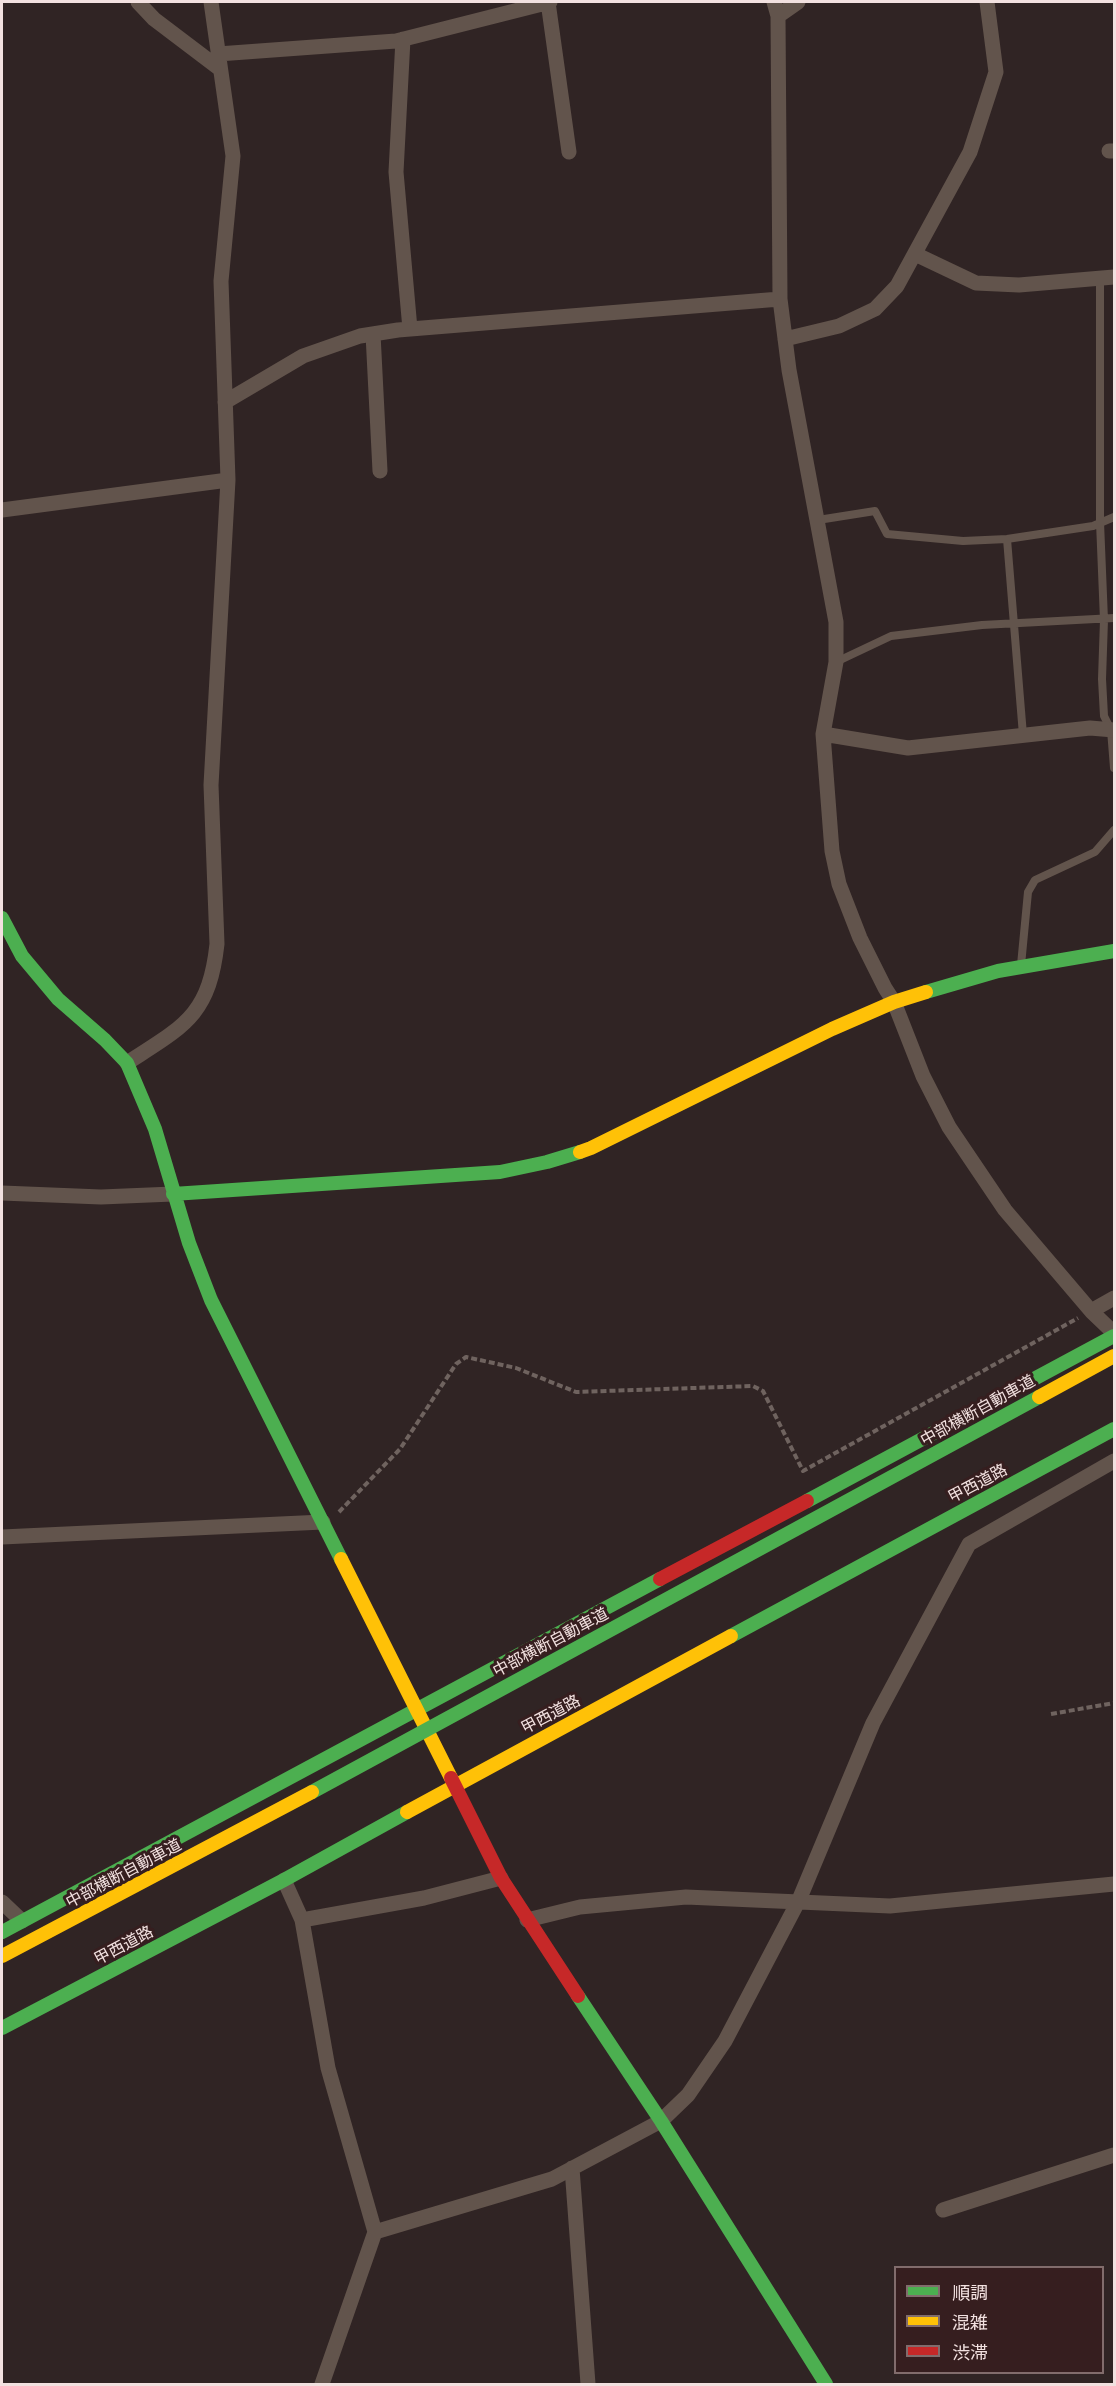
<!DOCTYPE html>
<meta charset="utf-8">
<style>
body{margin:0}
#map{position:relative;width:1116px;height:2386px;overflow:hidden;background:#302424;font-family:Merriweather,"Noto Sans JP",serif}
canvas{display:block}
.frame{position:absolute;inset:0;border:3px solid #f2e1e0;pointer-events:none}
.legend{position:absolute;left:894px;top:2266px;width:210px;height:108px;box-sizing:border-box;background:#361e1f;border:2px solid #816c6c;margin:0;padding:8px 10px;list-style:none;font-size:18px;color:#f2e1e0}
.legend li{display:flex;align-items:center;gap:12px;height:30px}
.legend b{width:30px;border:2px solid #816c6c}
</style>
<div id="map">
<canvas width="1116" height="2386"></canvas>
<div class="frame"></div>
<ul class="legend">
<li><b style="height:8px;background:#4caf50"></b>順調</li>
<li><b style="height:8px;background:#ffc107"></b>混雑</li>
<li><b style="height:8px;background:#c62828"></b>渋滞</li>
</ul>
</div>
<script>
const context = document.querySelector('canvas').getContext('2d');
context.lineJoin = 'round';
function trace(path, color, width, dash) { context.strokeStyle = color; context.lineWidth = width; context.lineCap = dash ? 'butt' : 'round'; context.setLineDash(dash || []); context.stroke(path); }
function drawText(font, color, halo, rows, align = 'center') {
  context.font = font + ' Merriweather,"Noto Sans JP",serif'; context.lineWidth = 6; context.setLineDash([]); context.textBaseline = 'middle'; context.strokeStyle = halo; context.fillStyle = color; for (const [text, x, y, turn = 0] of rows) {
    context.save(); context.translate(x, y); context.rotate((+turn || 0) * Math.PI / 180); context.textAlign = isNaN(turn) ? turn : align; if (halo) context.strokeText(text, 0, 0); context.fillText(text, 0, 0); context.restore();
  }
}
trace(new Path2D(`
 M339,1512l61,-63 56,-85 10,-7 50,11 60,24 177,-6 10,5 40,80 275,-153
 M1051,1714l63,-11`), '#6f635f', 4, [6, 3]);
trace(new Path2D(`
 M1100,278v244l4,98 -2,59 2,37 7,14 3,38
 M818,520l57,-9 12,23 76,7 44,-2 86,-13 21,-9
 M1007,539l16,196
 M836,662l55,-26 91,-11 132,-7
 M1021,965l7,-73 7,-12 60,-28 19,-22`), '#62544c', 8);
trace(new Path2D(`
 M138,2l16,17 66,50
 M548,2l21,150
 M774,2l4,14
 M798,2l-20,14 2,283 9,71 47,252v40l-13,72 9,117 7,33 21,54 25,50 9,14 29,74 26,51 56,83 86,101 23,22
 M403,39l-7,133 14,157
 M218,54l178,-13 154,-39
 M1109,151h5
 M915,254l61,29 43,2 95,-8
 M373,334l7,137
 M785,339l54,-13 36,-17 22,-23 73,-134 26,-80 -9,-70
 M225,402l78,-46 57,-20 38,-6 382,-31
 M2,510l226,-30
 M823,734l85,14 182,-20 24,2
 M127,1063c57,-37 82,-47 90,-119l-6,-159 17,-305 -7,-199 12,-125 -22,-154
 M2,1193l99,4 72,-3
 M1091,1311l23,-13
 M2,1537l321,-15
 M284,1880l18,40 26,148 47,164 -53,152
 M2,1902l20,19
 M302,1920l122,-22 77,-20
 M527,1920l53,-13 106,-10 204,9 224,-22
 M572,2168l16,216
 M943,2210l171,-55
 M375,2232l177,-53 109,-58 27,-26 37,-54 74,-141 74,-177 96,-179 145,-83`), '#62544c', 15);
trace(new Path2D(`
 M2,918l20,38 36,43 47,41 22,23 28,66 34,114 22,57 130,259
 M926,992l72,-21 116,-20
 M173,1194l327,-22 47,-10 33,-10
 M807,1501l307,-165
 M731,1636l383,-207
 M2,1932l658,-353
 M578,1996l83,125 165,263
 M2,2028l282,-148 123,-68`), '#4caf50', 14);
trace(new Path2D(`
 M580,1152l11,-4 241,-119 62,-27 32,-10
 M341,1559l110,219
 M407,1812l324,-176`), '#ffc107', 14);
trace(new Path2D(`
 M660,1579l147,-78
 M451,1778l50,100 77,118`), '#c62828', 14);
trace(new Path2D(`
 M312,1792l727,-395`), '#4caf50', 14);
trace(new Path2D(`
 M1039,1397l75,-41
 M2,1956l310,-164`), '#ffc107', 14);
drawText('16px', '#f2e1e0', '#361e1f', [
 ["中部横断自動車道",978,1411,-29],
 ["甲西道路",978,1484,-28],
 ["中部横断自動車道",551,1643,-28],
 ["甲西道路",551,1715,-28],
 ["中部横断自動車道",124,1874,-28],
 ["甲西道路",124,1946,-28]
]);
</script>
